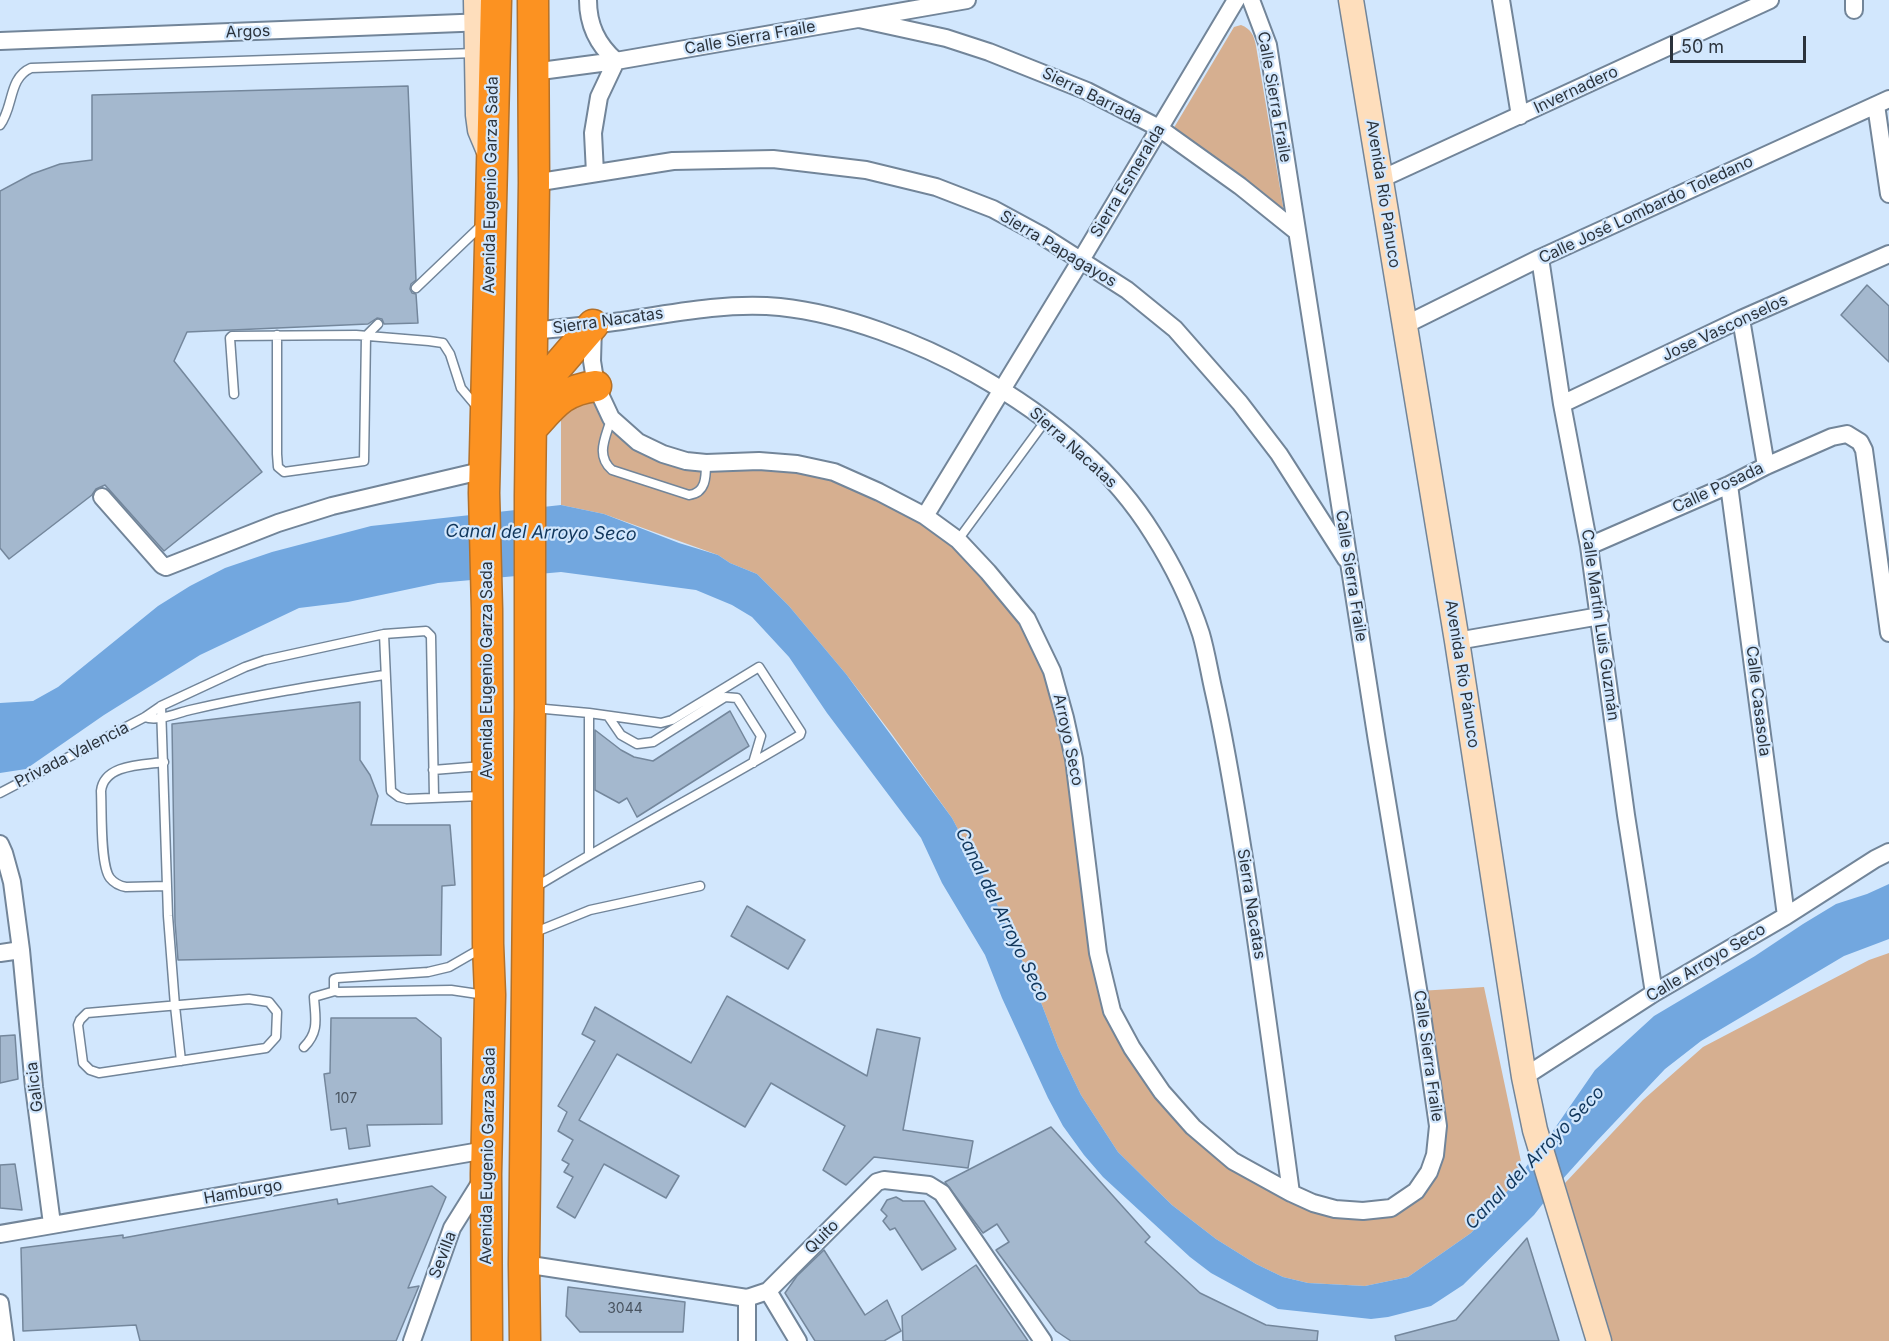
<!DOCTYPE html>
<meta charset="utf-8">
<style>
body{margin:0}
#map{position:relative;width:1889px;height:1341px;overflow:hidden;background:#d2e7fd;font-family:Inter,sans-serif}
canvas{display:block}
.scale{position:absolute;left:1670px;top:36px;width:136px;height:27px;box-sizing:border-box;border:3px solid #2b333c;border-top:0;padding-left:8px;font-size:18px;line-height:21px;white-space:nowrap;color:#2b333c;-webkit-text-stroke:4px #d2e7fd;paint-order:stroke}
</style>
<div id="map">
<canvas width="1889" height="1341"></canvas>
<div class="scale">50 m</div>
</div>
<script>
const context = document.querySelector('canvas').getContext('2d');
context.lineJoin = 'round';
function fillPath(path, color) { context.fillStyle = color; context.fill(path, 'evenodd'); }
function trace(path, color, width, dash) { context.strokeStyle = color; context.lineWidth = width; context.lineCap = dash ? 'butt' : 'round'; context.setLineDash(dash || []); context.stroke(path); }
function drawText(font, color, halo, rows, align = 'center') {
  context.font = font + ' Inter,sans-serif'; context.lineWidth = 4.5; context.setLineDash([]); context.textBaseline = 'middle'; context.strokeStyle = halo; context.fillStyle = color; for (const [text, x, y, turn = 0] of rows) {
    context.save(); context.translate(x, y); context.rotate((+turn || 0) * Math.PI / 180); context.textAlign = isNaN(turn) ? turn : align; if (halo) context.strokeText(text, 0, 0); context.fillText(text, 0, 0); context.restore();
  }
}
fillPath(new Path2D(`
 M1241,25c10,4 13,10 15,21l28,166 -73,-57 -39,-24 62,-104z
 M584,387l27,31 52,36 138,11 94,35 99,79 58,92 60,340 86,120 115,72 78,5 44,-53 -16,-164 65,-4 39,184 -32,41 -20,21 -63,44 -43,9 -57,-3 -25,-6 -27,-13 -40,-25 -44,-34 -54,-53 -37,-57 -23,-48 -16,-42 -50,-112 -40,-75 -61,-85 -45,-59 -57,-68 -32,-32 -27,-11 -12,-8 -114,-41 -43,-9v-107z
 M1889,953v388h-277l-7,-9 -40,-149 78,-83 60,-53 166,-87z`), '#d6af90');
fillPath(new Path2D(`
 M561,505l43,9 75,29 39,12 12,8 27,11 32,32 57,68 106,144 40,75 50,112 16,42 23,48 37,57 54,53 44,34 40,25 27,13 25,6 57,3 43,-9 63,-44 20,-21 55,-71 49,-71 59,-54 101,-60 48,-32 33,-20 31,-10 22,-10v55l-45,17 -143,85 -36,28 -69,73 -36,40 -26,33 -71,70 -32,21 -43,11 -17,2 -93,-10 -23,-12 -44,-24 -21,-16 -87,-80 -19,-22 -21,-29 -15,-28 -46,-100 -17,-43 -43,-72 -21,-45 -94,-125 -38,-56 -37,-40 -20,-12 -36,-15 -135,-18 -123,11 -90,19 -49,6 -99,47 -96,60 -78,54 -26,4v-70l33,-2 25,-14 100,-81 32,-20 35,-18 47,-16 99,-26z`), '#72a7df');
const building = new Path2D(`
 M408,86l8,194 -5,4 -1,5 2,4 4,1 2,29 -34,1 -2,-5 -5,-1 -9,6 -181,8 -13,29 88,111 -98,79 -59,-66 -9,4 -4,6 -83,64 -9,-11v-357l32,-17 28,-10 32,-4v-65z
 M1867,285l22,21v56l-48,-47z
 M360,702v58l10,15 8,21 -7,29h79l5,60 -13,1 -1,69 -263,5 -3,-38 -3,-198z
 M730,711l19,35 -112,71 -10,-19 -8,5 -24,-13v-60l26,20 13,7 19,4z
 M747,906l58,34 -17,29 -57,-33z
 M727,996l140,80 10,-47 43,9 -17,92 70,11 -5,27 -94,-11 -28,28 -23,-15 22,-44 -74,-43 -26,44 -128,-73 -38,66 100,56 -13,22 -62,-34 -29,54 -18,-11 16,-30 -9,-5 5,-8 -7,-4 11,-20 -15,-9 9,-19 -9,-6 37,-65 -13,-7 13,-27 96,56z
 M331,1018h85l25,20 1,86 -75,1 3,21 -21,3 -3,-21 -15,2 -7,-56 6,-1z
 M15,1035l3,44 -18,4v-47z
 M1051,1127l99,110 -5,5 55,51 66,32 52,6 -1,10h-246l-15,-10 -60,-81 13,-8 -12,-18 -14,9 -38,-51z
 M15,1164l7,46 -22,-2v-43z
 M432,1186l14,11 -38,91 11,-2 -23,55h-256l-4,-16 -113,6 -2,-83 102,-13v3l214,-39 1,5z
 M896,1197l7,4h21l32,48 -34,21 -27,-42 -5,2 -7,-9 4,-5 -6,-6 6,-10z
 M1527,1238l32,103h-163l-1,-5 61,-16z
 M824,1250l41,65 22,-15 14,31 -17,10h-69l-30,-48 12,-17z
 M976,1265l52,76h-125l-1,-25z
 M568,1287l117,15 -2,30h-103l-14,-16z`);
fillPath(building, '#a4b8ce');
trace(building, '#74879c', 1.5);
const lane = new Path2D(`
 M0,125c14,-18 8,-47 31,-57l444,-15
 M416,288l68,-65
 M277,335v119l1,13 6,5 80,-11 2,-125 12,-12
 M234,394l-4,-56 2,-2 124,-1 73,6 14,2 7,11 11,34 16,19
 M611,419c-5,18 -16,36 1,51l77,25c17,-2 17,-18 17,-32
 M958,540l88,-120
 M384,634l7,157 8,6 8,2 75,-3
 M161,706l7,210 7,90 6,55
 M534,708l55,5 72,10 11,-3 87,-53 42,65 -1,3c-88,53 -179,100 -266,153
 M589,713v142
 M608,716l13,19 16,9 16,-2 72,-45 12,1 24,38 -8,27
 M145,717c12,5 32,-4 45,-7 64,-15 129,-25 194,-35
 M164,762c-21,3 -60,2 -63,29 1,19 -1,74 9,87 4,5 10,8 16,9l41,-1
 M433,770l50,-4
 M0,793l145,-76 16,-11 84,-39 20,-7 119,-26 42,-3 5,5 3,161
 M533,933l57,-23 110,-24
 M482,948l-33,19 -21,5 -91,6 -3,1v11l4,2 113,-2 34,5
 M249,999l20,3 8,10 -1,25 -10,11 -167,25 -9,-3 -7,-7 -5,-38 2,-5 7,-7z
 M304,1047c16,-16 11,-30 10,-50l21,-6`);
const street = new Path2D(`
 M588,0c0,25 9,44 28,61l-17,36 -6,36 2,40
 M1501,0l19,116
 M1854,0v10
 M859,19l87,19 43,14 98,39 72,37 81,58 56,45
 M0,41l486,-19
 M533,72l83,-11 351,-61
 M1876,105l13,89
 M1381,179l389,-179
 M534,183l139,-22 100,-2 93,11 70,17 57,22 48,26 86,55 48,39 65,74 39,51 67,105
 M1540,258l22,146 27,142 37,269 28,178
 M1741,319l25,147
 M1405,325l135,-67 349,-159
 M593,326l-1,35 4,25 15,32 27,24 25,12 23,7 20,2 53,-2 38,3 37,8 45,20 46,24 33,24 30,32 39,47 25,52 13,47 9,41 24,194 14,58 20,37 30,44 31,35 40,34 58,32 22,10 22,6 28,2 28,-3 25,-17 13,-19 6,-17 3,-29 -18,-125 -43,-260 -109,-696 -17,-45
 M532,331c30,-3 60,-6 90,-10 51,-8 105,-19 158,-14 65,7 138,35 195,67 69,39 136,92 178,160 19,30 37,66 48,100 5,17 8,36 12,54 13,56 22,113 31,170 17,111 32,223 47,335
 M1562,404l179,-85 148,-65
 M1729,485l57,431
 M102,497l60,68 4,2 112,-44 54,-17 153,-36
 M925,516l156,-256 155,-260
 M1589,546l140,-61 37,-19 66,-29 15,-3 13,8 4,8 25,183
 M1457,641l143,-25
 M0,844l4,9 8,29 9,68 13,137 18,137
 M0,953l21,-3
 M1524,1077l130,-84 132,-77 89,-57 14,-7
 M0,1234l486,-84
 M524,1264l223,34 21,-7 109,-109 7,-2 45,5 13,8 101,148
 M768,1291l30,50
 M747,1298v43
 M0,1303l5,38
 M412,1341l40,-113 30,-48`);
const secondary = new Path2D(`
 M476,0l2,115 2,15 8,19
 M1351,0l106,641 67,436 11,53 64,211`);
const highway = new Path2D(`
 M532,396l61,-71
 M531,429c22,-24 31,-39 65,-43
 M487,1341l-1,-167 4,-179 -2,-51 -1,-334 -3,-117 12,-493
 M525,1341l-1,-77 6,-556v-213l4,-312 -1,-183`);
trace(lane, '#728599', 11);
trace(street, '#728599', 20);
trace(secondary, '#728599', 27);
trace(highway, '#b3712a', 33);
trace(lane, '#fff', 8);
trace(street, '#fff', 16);
trace(secondary, '#fedebc', 24);
trace(highway, '#fc9221', 30);
drawText('14px', '#495460', null, [
 ["107",346,1099],
 ["3044",625,1309]
]);
drawText('16px', '#2b333c', '#d2e7fd', [
 ["Argos",248,32,-2],
 ["Calle Sierra Fraile",750,38,-10],
 ["Invernadero",1576,90,-25],
 ["Sierra Barrada",1092,96,26],
 ["Calle Sierra Fraile",1274,97,80],
 ["Sierra Esmeralda",1128,181,-59],
 ["Avenida Eugenio Garza Sada",491,185,-89],
 ["Avenida Río Pánuco",1383,194,81],
 ["Calle José Lombardo Toledano",1646,210,-25],
 ["Sierra Papagayos",1058,249,31],
 ["Sierra Nacatas",608,321,-8],
 ["Jose Vasconselos",1725,328,-25],
 ["Sierra Nacatas",1073,448,42],
 ["Calle Posada",1718,488,-25],
 ["Calle Sierra Fraile",1351,576,81],
 ["Calle Martín Luis Guzmán",1600,625,82],
 ["Avenida Eugenio Garza Sada",487,670,-90],
 ["Avenida Río Pánuco",1462,674,81],
 ["Calle Casasola",1758,701,83],
 ["Arroyo Seco",1068,740,78],
 ["Privada Valencia",72,755,-27],
 ["Sierra Nacatas",1251,904,81],
 ["Calle Arroyo Seco",1706,963,-31],
 ["Calle Sierra Fraile",1428,1056,82],
 ["Galicia",35,1087,-97],
 ["Avenida Eugenio Garza Sada",488,1156,-89],
 ["Hamburgo",243,1192,-10],
 ["Quito",822,1237,-45],
 ["Sevilla",443,1255,-69]
]);
drawText('italic 18px', '#11375c', '#d2e7fd', [
 ["Canal del Arroyo Seco",541,533,1],
 ["Canal del Arroyo Seco",1002,915,64],
 ["Canal del Arroyo Seco",1535,1158,-46]
]);
</script>
